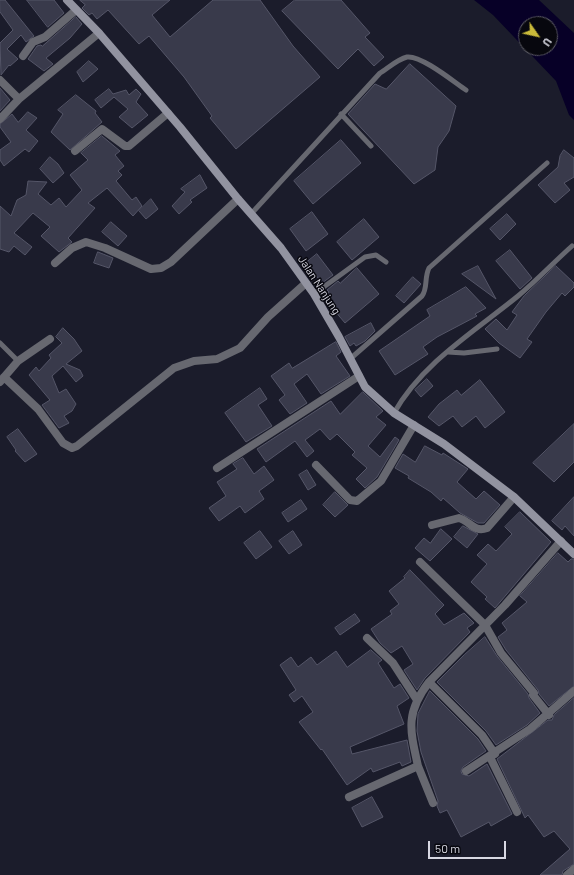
<!DOCTYPE html>
<style>
body{margin:0}
#map{position:relative;width:574px;height:875px;overflow:hidden;background:#1b1c2b;font-family:Barlow,sans-serif}
canvas{display:block}
.north{position:absolute;left:518px;top:16px;width:40px;height:40px;box-sizing:border-box;background:#07070e;border:1px solid #5b5b63;border-radius:50%;rotate:124deg;font-size:11px;font-weight:700;line-height:16px;text-align:center;color:#d8d8e3}
.north::after{content:'';display:block;margin:auto;width:14px;height:18px;background:#caba3a;clip-path:polygon(50% 0,100% 100%,50% 72%,0 100%)}
.scale{position:absolute;left:428px;top:841px;width:78px;height:18px;box-sizing:border-box;border:2px solid #d8d8e3;border-top:0;padding-left:5px;font-size:12px;line-height:14px;white-space:nowrap;color:#d8d8e3;-webkit-text-stroke:3px #07070e;paint-order:stroke}
</style>
<div id="map">
<canvas width="574" height="875"></canvas>
<div class="north">U</div>
<div class="scale">50 m</div>
</div>
<script>
const context = document.querySelector('canvas').getContext('2d');
context.lineJoin = 'round';
function fillPath(path, color) { context.fillStyle = color; context.fill(path, 'evenodd'); }
function trace(path, color, width, dash) { context.strokeStyle = color; context.lineWidth = width; context.lineCap = dash ? 'butt' : 'round'; context.setLineDash(dash || []); context.stroke(path); }
function drawText(font, color, halo, rows, align = 'center') {
  context.font = font + ' Barlow,sans-serif'; context.lineWidth = 3; context.setLineDash([]); context.textBaseline = 'middle'; context.strokeStyle = halo; context.fillStyle = color; for (const [text, x, y, turn = 0] of rows) {
    context.save(); context.translate(x, y); context.rotate((+turn || 0) * Math.PI / 180); context.textAlign = isNaN(turn) ? turn : align; if (halo) context.strokeText(text, 0, 0); context.fillText(text, 0, 0); context.restore();
  }
}
fillPath(new Path2D(`
 M474,0h65l35,33v87l-5,-5 -13,-34 -63,-66zM526,24h24v24h-24z`), '#070027');
const building = new Path2D(`
 M0,0h5l29,36 -8,6 -5,-7 -14,14 11,10 -8,7 -1,-1 -8,10 -1,-32 13,-13 -13,-18z
 M27,0h27l10,13 -16,14z
 M80,0h90l-18,15 18,22 43,-37h47l33,46 27,31 -84,72 -26,-31 2,-2 -28,-39 -35,-41 -10,8 -31,-34 -11,9 -5,-6 -3,2 -7,-7 3,-3z
 M295,0h46l29,33 -5,4 19,20 -10,9 -16,-17 -20,20 -56,-58z
 M76,17l6,7 -12,14 -24,20 7,6 -9,7 -16,-12 9,-13 4,-1 1,1z
 M89,61l9,8 -15,13 -6,-10z
 M410,64l46,42 -7,25 -11,16 -3,23 -21,14 -66,-70 27,-30 11,5z
 M0,88l10,12 -10,11z
 M109,89l4,5 13,-4 3,5 7,-6 5,5 -5,8 12,13 -16,13 -13,-11 9,-8 -14,-12 -13,11 -6,-8z
 M76,95l20,16 -1,2 7,9 -32,28 -19,-18 12,-18 -5,-4z
 M28,112l9,6 -11,12 12,11 -9,11 -4,-3 -21,17 -4,-6v-10l11,-8 -11,-15v-3l12,-10 6,8z
 M102,136l18,15 -5,4 9,11 -6,5 4,4 -6,6 16,19 4,-3 6,9 -9,10 -26,-28 -19,15 7,5 -27,30 4,4 -13,10 -18,-16 9,-9 -17,-14 -19,20 18,14 -7,8 -11,-9 -5,6 -9,-3v-43l11,10 6,-16 9,-5 2,-14 19,1 -9,12 13,11 8,-7 7,9 16,-17 -12,-15 18,-15 -7,-7z
 M341,140l20,23 -48,41 -19,-23z
 M564,150l10,8v19l-10,6 6,7 -15,13 -17,-18 20,-18 2,-11z
 M50,157l8,7 6,9 -11,10 -13,-14z
 M200,175l7,13 -17,12 2,2 -13,12 -7,-8 13,-14 -4,-3z
 M151,199l7,10 -12,10 -7,-8z
 M312,212l16,22 -22,17 -16,-22z
 M507,214l9,10 -16,16 -10,-11z
 M364,219l15,18 -27,23 -15,-18z
 M111,222l16,14 -9,10 -16,-14z
 M510,250l22,28 -12,11 -24,-28z
 M98,252l15,6 -4,10 -15,-5z
 M317,254l16,21 -11,8 -16,-20z
 M478,266l18,33 -34,-25z
 M556,266l18,17v4l-9,9 -3,-3 -16,19 -19,27 5,3 -12,16 -21,-15 -14,-14 11,-10 11,11 10,-15 -5,-3 12,-16z
 M357,268l22,26 -34,29 -22,-26 6,-5 -2,-2 11,-9 2,2z
 M413,277l8,7 -17,19 -8,-7z
 M466,287l20,21 -11,6 2,2 -40,21 -14,10 5,7 -33,21 -16,-24 51,-35 -3,-6z
 M371,323l4,8 -10,10 -9,5 -2,-3 -4,3 -5,-9z
 M63,328l11,11 8,12 -16,13 14,6 3,6 -7,6 -13,-16 -11,10 7,17 7,-4 10,15 -4,7 -8,5 5,7 -10,5 -17,-23 8,-5 -21,-25 7,-8 3,4 12,-13 -2,-3 13,-12 -6,-6z
 M336,342l5,10 -5,4 14,20 -29,18 -14,-20 -13,10 13,19 -17,11 -11,-14 6,-5 -14,-19 18,-13 3,5z
 M427,379l6,7 -12,11 -6,-7z
 M480,380l25,32 -20,16 -9,-12 -14,11 -9,-11 -14,10 -11,-9 11,-13 18,-14 4,5z
 M260,388l7,11 -9,6 14,21 -26,16 -21,-29z
 M363,392l20,19 -7,6 10,8 -18,21 12,11 15,-20 4,3 -22,37 -12,11 -9,-9 11,-11 -15,-13 3,-3 -18,-18 -7,6 -10,-11 -15,11 9,11 -7,6 -12,-16 -29,21 -9,-13 74,-48 9,13z
 M574,424v38l-20,20 -21,-19z
 M18,429l19,25 -12,8 -10,-11 1,-1 -9,-13z
 M425,446l17,9 1,-2 25,16 -11,13 19,17 8,-8 16,14 -16,18h-6l-18,-10 -17,-15 -2,3 -10,-9 -23,-14 1,-2 -14,-8 8,-14 12,8z
 M243,458l11,16 10,-8 10,14 -15,11 5,8 -19,14 -5,-7 -21,15 -10,-13 17,-12 -9,-14 20,-13 -4,-5z
 M307,470l9,15 -8,5 -9,-15z
 M335,492l13,13 -13,12 -12,-12z
 M574,497v39l-9,-10 -3,4 -10,-9z
 M301,500l6,9 -19,13 -6,-9z
 M520,512l31,30 -56,66 -10,-9 2,-2 -16,-15 16,-18 -10,-9 11,-11 8,7 16,-17 -7,-7z
 M463,526l15,8 -11,14 -13,-11z
 M441,529l11,10 -22,22 -15,-13 9,-10 6,5z
 M260,531l12,16 -16,12 -12,-16z
 M293,531l9,14 -13,9 -10,-13z
 M558,553l10,9 3,-3h3v127l-25,20 -10,-12 -1,-4 -32,-40 -8,-13 9,-7 -5,-7 25,-21 -7,-6z
 M410,570l34,35 -9,9 9,11 20,-12 10,10 -7,5 3,4 -45,46 -8,12 -13,-20 9,-6 -11,-18 -11,7 -11,-10 -9,-14 21,-15 -2,-3 9,-7 -10,-13 16,-13 -1,-1z
 M355,614l5,7 -20,14 -5,-7z
 M485,637l12,19 31,38 1,4 11,15 -13,12 -31,20 -10,-14 -49,-49 27,-27z
 M371,650l11,10 -4,3 16,25 6,-4 9,14 -12,8 7,18 -54,23 2,7 55,-14 4,22 -9,4 -2,-4 -27,10 -2,-4 -24,17 -25,-36 -1,1 -22,-28 14,-10 -11,-16 -8,6 -5,-7 7,-5 -16,-25 11,-8 7,10 13,-10 6,8 19,-14 11,16z
 M430,691l48,48 8,12 -23,16 -2,4 1,3 7,2 18,-12 25,50 -21,12 -2,-4 -28,15 -14,-27 -7,3 -3,-7 1,-5 -17,-49 -4,-21 1,-17z
 M574,698v166l-11,7 -1,4h-22l30,-26 -16,-18 -10,6 -16,-22 -3,3 -28,-59 51,-39h4l2,-5z
 M372,797l11,20 -21,10 -10,-19z`);
fillPath(building, '#393a4b');
trace(building, '#555668', 1);
trace(new Path2D(`
 M341,114l30,32
 M251,214l129,-141c8,-5 18,-14 27,-16 14,-2 47,25 59,33
 M314,294l51,-37 11,-2 10,7
 M0,343l18,18
 M448,352l16,1 33,-4
 M350,359l72,-63c6,-8 2,-18 7,-28l118,-105
 M394,413c28,-50 81,-82 124,-117 19,-16 36,-34 54,-50`), '#676870', 5);
trace(new Path2D(`
 M23,56l10,-14 12,-5 31,-27
 M0,80l19,19
 M0,119l19,-20 80,-66
 M75,151l27,-22 23,17h4l39,-33
 M55,263l17,-15 14,-6 19,6 46,21 10,-1 10,-6 67,-63
 M4,377l34,32 25,34 9,5 5,-2 97,-78 20,-7 23,-2 23,-11 28,-31 38,-34
 M0,382l18,-21 32,-22
 M316,465l34,35 7,1 24,-20 33,-56
 M217,468l142,-92
 M432,525l27,-7c11,3 15,15 28,10l27,-31
 M420,562l65,63 16,28 33,40 -1,2 16,20
 M367,638l26,25 24,37
 M429,682l53,53 13,19
 M490,757l27,55
 M418,766l15,37
 M466,771l64,-42 44,-38
 M349,797l69,-31c-8,-36 -13,-53 11,-84l76,-77 56,-64
 M567,875l7,-6`), '#676870', 8);
trace(new Path2D(`
 M67,0l32,33 81,94 58,72 43,49 33,46 25,43 26,50 29,26 50,31 70,53 60,57`), '#9293a0', 8);
drawText('11px', '#d8d8e3', '#07070e', [
 ["Jalan Nanjung",319,285,57]
]);
</script>
